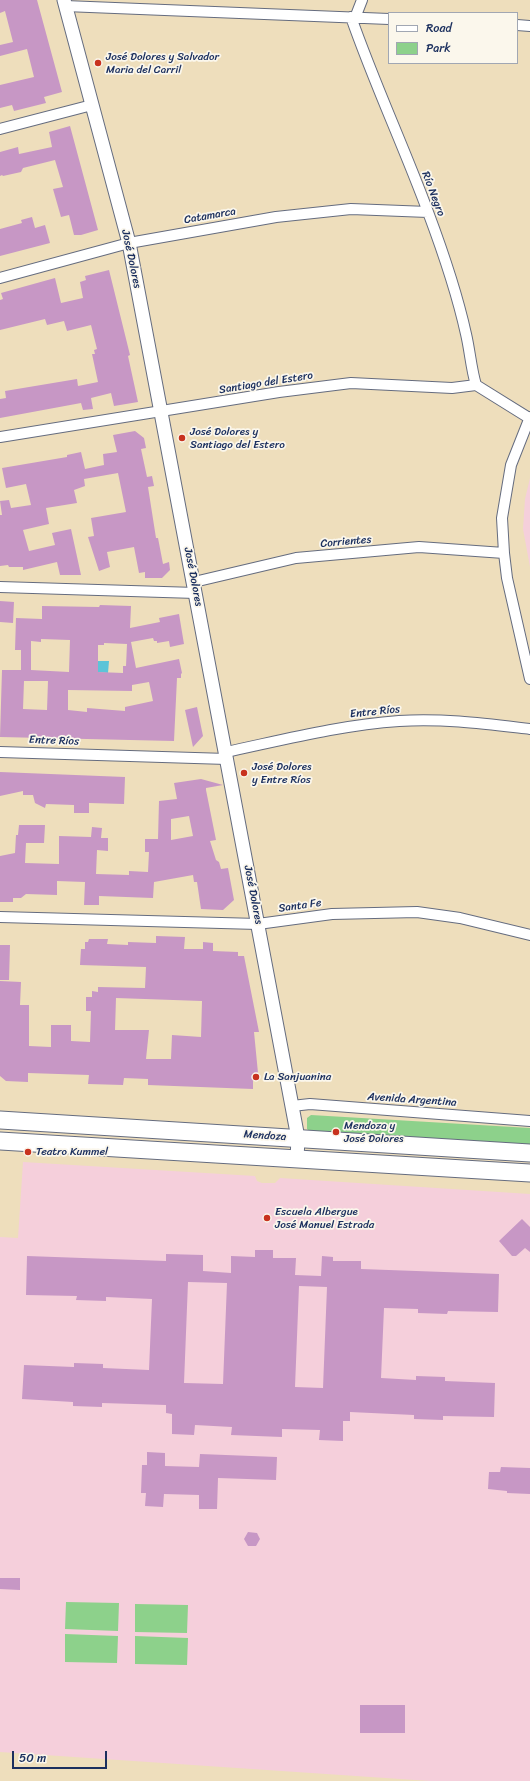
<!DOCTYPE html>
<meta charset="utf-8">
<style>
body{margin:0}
#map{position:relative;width:530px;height:1781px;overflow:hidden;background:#eedebc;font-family:Sriracha,sans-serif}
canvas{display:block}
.legend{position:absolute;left:388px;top:12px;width:130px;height:52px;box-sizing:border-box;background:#fbf7ec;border:1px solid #a1a7b3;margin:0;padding:5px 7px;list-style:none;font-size:12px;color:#1b2f5e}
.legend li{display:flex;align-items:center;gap:8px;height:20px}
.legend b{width:20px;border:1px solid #a1a7b3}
.scale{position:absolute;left:12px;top:1751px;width:95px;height:18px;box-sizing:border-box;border:2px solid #1b2f5e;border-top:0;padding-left:5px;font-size:12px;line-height:14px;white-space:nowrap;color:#1b2f5e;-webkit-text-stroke:3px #fbf7ec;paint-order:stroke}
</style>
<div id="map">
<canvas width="530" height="1781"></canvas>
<ul class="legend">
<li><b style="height:5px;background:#fff"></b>Road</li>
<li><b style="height:11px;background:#8dd18b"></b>Park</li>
</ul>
<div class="scale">50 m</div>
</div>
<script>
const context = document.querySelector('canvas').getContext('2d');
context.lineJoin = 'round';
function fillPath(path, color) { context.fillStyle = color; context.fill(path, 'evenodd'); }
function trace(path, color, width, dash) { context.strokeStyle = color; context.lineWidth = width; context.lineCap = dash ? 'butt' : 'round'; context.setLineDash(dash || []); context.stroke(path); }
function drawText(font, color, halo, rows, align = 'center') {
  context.font = font + ' Sriracha,sans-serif'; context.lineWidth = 3.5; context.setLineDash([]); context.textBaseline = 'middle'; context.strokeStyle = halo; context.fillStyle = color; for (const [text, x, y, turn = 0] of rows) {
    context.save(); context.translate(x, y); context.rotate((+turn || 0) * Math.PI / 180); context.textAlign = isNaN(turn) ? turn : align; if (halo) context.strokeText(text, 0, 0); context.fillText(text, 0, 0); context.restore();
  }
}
fillPath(new Path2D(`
 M530,478v89l-7,-38 2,-30z
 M23,1162l232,14 2,5 5,2h13l5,-5 250,16v587h-100l-430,-29v-515l18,1z`), '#f5cfdb');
fillPath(new Path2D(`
 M311,1115l219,13v17l-218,-12 -5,-4v-11z
 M66,1602l53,1 -1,28 -53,-2z
 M135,1604l53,1 -1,28 -52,-1z
 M65,1634l53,2 -1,27 -52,-1z
 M135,1636l53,2 -1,27 -52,-1z`), '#8dd18b');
fillPath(new Path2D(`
 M98,661h11l-1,12 -10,-1z`), '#5cc4d8');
fillPath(new Path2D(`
 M0,0h37l25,92 -18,5 2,6 -32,8 -2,-6 -12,3v-23l34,-8 -7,-28 -27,7v-11l13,-3 -8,-31 -5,2z
 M70,126l28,104 -17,5h-7l-5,-20 -8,2 -8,-28 10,-2 -8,-27 -32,8 -2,4 -18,4 -1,-1 -2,1v-24l18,-5 1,7 33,-7 -3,-15z
 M32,217l3,11 10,-3 5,18 -50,13v-27l22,-6 -1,-3z
 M109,270l21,85 -2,1 10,46 -24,4 -3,-13 -20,5 2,11 -10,1 -2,-7 -81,15v-19l6,-1 -1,-7 72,-12 1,7 20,-4 -6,-28h3l-1,-4 3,-1 -6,-24 -24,6 -3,-10 -17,4 -2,-6 -45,11v-30l3,-1 -2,-6 54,-15 6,25 22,-5 -3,-16 6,-2 -1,-4z
 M135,431l9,7 2,10 -5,1 6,28 5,-1 2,10 -6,1 8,51h2l5,26 6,-2 1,8 -8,8h-17v-6l-6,1 -5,-26 -27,5 3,15 -11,4 -11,-34 6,-1 -3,-18 35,-6 -8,-39 -34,6 1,7 -11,4 3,13 -31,5 3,16 -26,6 6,21 26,-6 -3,-12 19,-4 10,46h-21l-3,-13 -34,8v-3h-14l-1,-2 -8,1v-51h2l-2,-14 9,-1 2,8 20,-3 -5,-21 -20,4 -4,-20 65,-11v-2l14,-3 4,17 19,-4 -1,-11 14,-2 -4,-17z
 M0,601l14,1 -1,21 -13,-1z
 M100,605l31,1 -1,22 30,-6 -1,-4 20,-4 5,30 -14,3 -1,-6 -12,2v-2h-3l-1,-3 -22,4 5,26 43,-9 3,14 -1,1v4h-4l-3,63 -174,-4 2,-67h19v-20h-6l1,-32 26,1v-13l57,1zM41,639l29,1 -1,32 -38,-2v-29l10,1zM104,643l23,1 -1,22h-3v7l-25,-1v-27h6zM24,681h24l-1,29 -24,-1zM149,682l4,19 -28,6v4l-38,-3v4l-19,-2v-20l64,1v-6z
 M197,707l6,29 -10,11 -8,-37z
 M0,772l125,5 -1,27 -35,-1v10h-15v-8l-28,-1 -1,4 -10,-5 -2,-8h-10v-4l-23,5z
 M201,779l22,6 -17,3v2l10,50 -6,1 6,19 3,2 2,7 7,-1 6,32 -11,10 -22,-1 -4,-27h-3l-1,-7 -39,7 -1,16 -54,-2v9h-15l1,-23 -28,-1v14l-31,-1 -5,4h-8v4h-13v-46l15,-3 1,-18h2l1,-10h26l-1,18h-18l-1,20 34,1v-28l32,1 1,-10 10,1 -1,10h7v13l-11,-1 -1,24 33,1v-4l19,1 1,-20h-4v-13h13l1,-38 18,-2 -3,-16zM189,816l4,20 -22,4v-21z
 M156,936l29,1 -1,12h19v-7l10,1v8l25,1v4h6l15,76h-5l4,41 -5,6v10l-105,-4v-6l-24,-1 -1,7 -35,-1 1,-9 -61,-2v9l-22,-1 -6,-5v-95l21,1 -1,23h9v41l22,1v-22h20v16l19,1 1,-31h-5v-14h6v-6l6,1v-5l47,1 1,-21 -66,-2 1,-16h4v-7h3l1,-3h19l-1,5 21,1v-3l28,1zM116,998l86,3 -1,36 -29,-2 -1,24h-25l3,-29h-34z
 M0,945h10l-1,35h-9z
 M522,1219l8,8v25l-5,-4 -9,8h-4l-13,-15z
 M255,1250h18v8h23l-1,17 26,1 1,-20 11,1v4h28v8l138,5 -1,38 -50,-1 -1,3 -29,-1v-4l-34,-1 -3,70 35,2v-4l29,1v4l50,2 -1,34 -51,-1v4l-29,-1v-4l-64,-3v9h-7v20l-24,-1 1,-10 -38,-1v8l-51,-2 1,-8 -37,-2 -1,10 -22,-1v-20l-6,-1v-8l-64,-2v4l-29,-1v-4l-51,-3 2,-34 50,2v-4l29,1v4l46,2 3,-71 -46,-2v4l-30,-1 1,-4 -51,-1 1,-39 139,5v-7l37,1v16l28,2v-17l24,1zM188,1282l39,1 -4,101 -39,-1zM299,1286l28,1 -4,101 -28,-1z
 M147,1452l18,1v13l34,1 1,-13 77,3 -1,23 -58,-2 -1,31h-18v-14l-35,-1 -1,13 -18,-1 1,-13h-5l1,-28h5z
 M501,1467l29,1v26l-23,-1v-2l-19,-2 1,-17h11z
 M248,1532l9,1 3,6 -4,7h-8l-4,-7z
 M0,1578h20v12l-20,-1z
 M360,1705h45v28h-45z`), '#c797c5');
const minor = new Path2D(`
 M65,6l324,13
 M351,17c23,66 53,130 77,195 15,40 29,81 38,122 4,17 5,34 10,51
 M355,18l7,-18
 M517,25l13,1
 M0,129l92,-24
 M0,278l129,-35 147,-26 75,-8 77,3
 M530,417l-19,48 -9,53 2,35 3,25 23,101
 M0,437l279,-45 72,-9 101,5 24,-3 53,33
 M194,582l102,-24 123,-11 85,6
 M0,587l196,6
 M0,752l227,7
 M226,752c57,-12 115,-27 173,-31 44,-3 88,3 131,8
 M0,917l258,7 74,-10 85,-2 43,6 70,17
 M292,1106l18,-2 220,17`);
const tertiary = new Path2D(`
 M64,0l65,243 169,895 -1,21`);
const primary = new Path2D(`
 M0,1120l530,33
 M0,1141l530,32`);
trace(minor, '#656c7f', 12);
trace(tertiary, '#656c7f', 15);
trace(primary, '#656c7f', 19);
trace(minor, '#fff', 10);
trace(tertiary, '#fff', 13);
trace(primary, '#fff', 17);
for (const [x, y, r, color] of [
 [98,63,4,"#c8321e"],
 [182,438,4,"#c8321e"],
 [244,773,4,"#c8321e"],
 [256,1077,4,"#c8321e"],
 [336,1132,4,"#c8321e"],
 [28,1152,4,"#c8321e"],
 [267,1218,4,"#c8321e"]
]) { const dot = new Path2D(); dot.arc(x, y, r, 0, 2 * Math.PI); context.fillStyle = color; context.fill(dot); trace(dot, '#fbf7ec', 1.5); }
drawText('11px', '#1b2f5e', '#fbf7ec', [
 ["José Dolores y Salvador",106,57],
 ["Maria del Carril",106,70],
 ["José Dolores y",190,432],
 ["Santiago del Estero",190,445],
 ["José Dolores",252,767],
 ["y Entre Ríos",252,780],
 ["La Sanjuanina",264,1077],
 ["Mendoza y",344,1126],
 ["José Dolores",344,1139],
 ["Teatro Kummel",36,1152],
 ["Escuela Albergue",275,1212],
 ["José Manuel Estrada",275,1225]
], 'left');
drawText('11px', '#1b2f5e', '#fbf7ec', [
 ["Río Negro",433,194,69],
 ["Catamarca",210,216,-10],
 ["José Dolores",131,259,78],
 ["Santiago del Estero",266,383,-9],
 ["Corrientes",346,542,-5],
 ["José Dolores",193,577,79],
 ["Entre Ríos",375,712,-6],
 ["Entre Ríos",54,741,2],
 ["José Dolores",253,895,79],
 ["Santa Fe",300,906,-8],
 ["Avenida Argentina",412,1100,4],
 ["Mendoza",265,1136,4]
]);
</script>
